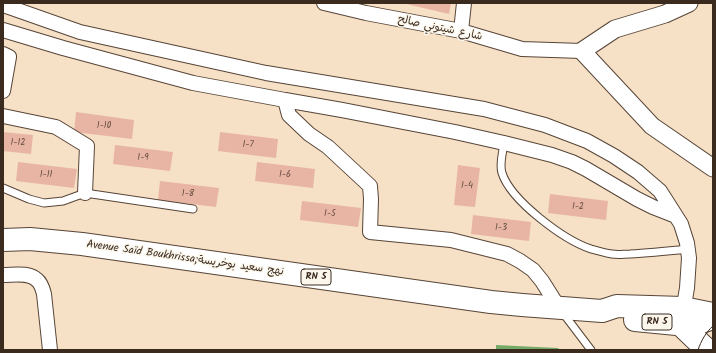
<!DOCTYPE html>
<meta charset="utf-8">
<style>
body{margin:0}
#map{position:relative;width:716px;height:353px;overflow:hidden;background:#f6e0c6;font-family:Kalam,sans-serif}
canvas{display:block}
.frame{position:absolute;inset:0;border:4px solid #3b2a1e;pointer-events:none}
</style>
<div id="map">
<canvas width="716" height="353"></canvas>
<div class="frame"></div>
</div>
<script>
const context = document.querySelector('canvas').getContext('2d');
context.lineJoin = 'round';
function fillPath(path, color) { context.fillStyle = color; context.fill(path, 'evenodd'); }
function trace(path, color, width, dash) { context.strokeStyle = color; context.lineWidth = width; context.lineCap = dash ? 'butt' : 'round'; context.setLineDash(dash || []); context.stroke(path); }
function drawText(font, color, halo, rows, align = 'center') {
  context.font = font + ' Kalam,"Playpen Sans Arabic",sans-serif'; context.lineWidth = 3; context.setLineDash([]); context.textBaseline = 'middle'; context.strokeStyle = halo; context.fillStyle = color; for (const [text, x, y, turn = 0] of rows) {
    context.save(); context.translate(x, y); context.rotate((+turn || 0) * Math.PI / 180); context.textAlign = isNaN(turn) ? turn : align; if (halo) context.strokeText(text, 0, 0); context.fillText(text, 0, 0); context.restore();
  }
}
fillPath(new Path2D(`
 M496,345l62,3 2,2h-64z`), '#74aa67');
fillPath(new Path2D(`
 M402,3h49l-2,11z
 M76,112l58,8 -2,19 -58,-7z
 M3,132l30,3 -2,19 -28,-3z
 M220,132l58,7 -2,19 -58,-7z
 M115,145l58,7 -3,19 -57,-7z
 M18,162l59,7 -3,19 -58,-7z
 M257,162l58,7 -2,19 -58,-7z
 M458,165l22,3 -5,39 -21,-2z
 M160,181l59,7 -3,19 -58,-7z
 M550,194l58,7 -2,19 -58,-7z
 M302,201l59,7 -3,19 -58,-7z
 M473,215l58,7 -2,19 -58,-7z`), '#e8b5a5');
const service = new Path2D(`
 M504,143c-1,9 -5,21 -2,30 9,28 62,67 89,76 7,2 14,4 21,5 6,1 12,0 18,0 20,-1 39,-3 58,-5
 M3,188l26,11 15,4 19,-2 22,-8 108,16
 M563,313l28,37`);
const minor = new Path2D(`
 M324,3l42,10 95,18 61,18 60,2
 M3,5l77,27 186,41 218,36 61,16 42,16 27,15 24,16 22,19 21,33 6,19 2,15 -2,30 -5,29
 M3,30l60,18 130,35 92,17 4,15 20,19 19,13 42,39 1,13 -1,33 81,8 56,14 13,7 13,9 9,11 17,27
 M461,31l3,-28
 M3,54l6,3 -6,34
 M285,100l57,10 113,22 49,11 48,12 20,7 14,7 51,30 16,8 23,9
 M3,116l53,11 31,19 -2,47
 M3,275c11,0 26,-3 34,5 4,3 6,10 7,14l6,56`);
const tertiary = new Path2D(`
 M689,3l-24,11 -50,15 -33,22 70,75 61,42`);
const primary = new Path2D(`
 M3,240l27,-1 52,5 409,58 31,3 80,6 15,-5 66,2 30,6
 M635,320l52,5 9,-1 17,-6
 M681,325l26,25`);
trace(service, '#574537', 9);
trace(minor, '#574537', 16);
trace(tertiary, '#574537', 19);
trace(primary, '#574537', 24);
trace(service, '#fff', 7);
trace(minor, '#fff', 14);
trace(tertiary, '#fff', 17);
trace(primary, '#fff', 22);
trace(new Path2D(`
 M698,350c3,-9 8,-18 15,-24`), '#3b2a1e', 1);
drawText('9px', '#664d40', null, [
 ["1-10",104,126],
 ["1-12",18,143],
 ["1-7",248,145],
 ["1-9",143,158],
 ["1-11",46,175],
 ["1-6",285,175],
 ["1-4",467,186],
 ["1-8",188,194],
 ["1-2",578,207],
 ["1-5",330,214],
 ["1-3",501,228]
]);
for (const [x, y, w] of [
 [316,277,30],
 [657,322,30]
]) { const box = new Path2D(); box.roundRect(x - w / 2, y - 8, w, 16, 3); context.fillStyle = '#fbf7ec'; context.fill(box); trace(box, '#3b2a1e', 1); }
drawText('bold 10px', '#3b2a1e', null, [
 ["RN 5",316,277],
 ["RN 5",657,322]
]);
drawText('11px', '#3b2a1e', '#fbf7ec', [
 ["شارع شيتوني صالح",440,29,12],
 ["Avenue Saïd Boukhrissa;نهج سعيد بوخريسة",185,259,8]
]);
</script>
